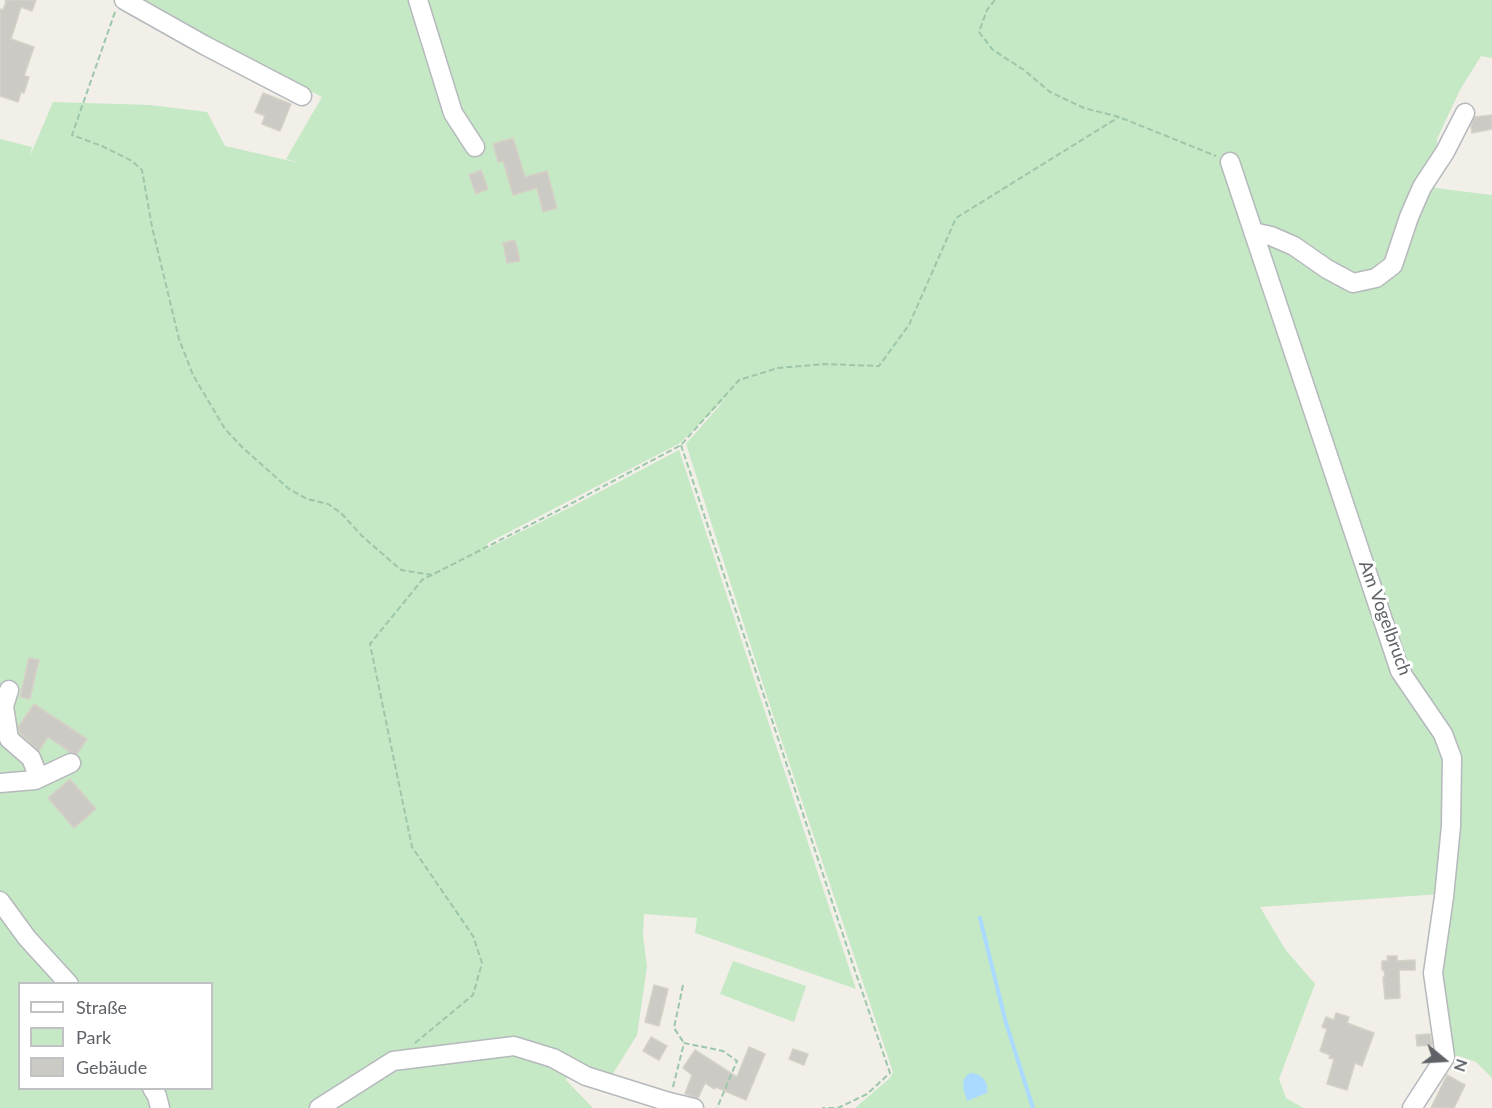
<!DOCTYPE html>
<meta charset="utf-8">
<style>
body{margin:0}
#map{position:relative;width:1492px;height:1108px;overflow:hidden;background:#f1efe8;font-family:Lato,sans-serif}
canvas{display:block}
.legend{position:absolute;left:18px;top:982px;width:195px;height:108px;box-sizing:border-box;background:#fff;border:2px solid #bfc1c3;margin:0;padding:8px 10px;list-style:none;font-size:18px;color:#5f6368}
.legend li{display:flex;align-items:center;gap:12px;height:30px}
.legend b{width:30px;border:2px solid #bfc1c3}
.north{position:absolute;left:1414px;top:1030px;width:60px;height:60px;-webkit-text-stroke:4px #fff;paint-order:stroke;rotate:108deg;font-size:16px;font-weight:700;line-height:24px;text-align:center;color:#5f6368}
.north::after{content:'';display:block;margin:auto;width:21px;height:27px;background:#5f6368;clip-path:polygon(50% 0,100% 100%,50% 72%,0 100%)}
</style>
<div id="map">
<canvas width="1492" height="1108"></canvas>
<ul class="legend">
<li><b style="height:8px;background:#fff"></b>Straße</li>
<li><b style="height:16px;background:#c5e8c5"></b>Park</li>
<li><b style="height:16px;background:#cccac5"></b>Gebäude</li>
</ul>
<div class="north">N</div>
</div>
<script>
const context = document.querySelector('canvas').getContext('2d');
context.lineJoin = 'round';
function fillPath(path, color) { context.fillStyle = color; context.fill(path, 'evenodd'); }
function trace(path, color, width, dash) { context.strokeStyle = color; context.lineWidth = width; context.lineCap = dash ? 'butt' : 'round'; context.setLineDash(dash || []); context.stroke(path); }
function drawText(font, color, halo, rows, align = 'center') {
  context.font = font + ' Lato,sans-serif'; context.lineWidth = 6; context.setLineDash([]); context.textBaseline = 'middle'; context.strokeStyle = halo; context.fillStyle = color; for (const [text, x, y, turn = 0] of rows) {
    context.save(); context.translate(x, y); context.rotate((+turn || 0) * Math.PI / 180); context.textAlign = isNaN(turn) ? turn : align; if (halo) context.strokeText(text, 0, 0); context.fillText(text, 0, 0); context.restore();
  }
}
fillPath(new Path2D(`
 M136,0h1356v58l-11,-2 -20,32 -24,51 -2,49 57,7v883l-16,-16 -17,-6 -12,-2 -9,-83 13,-116 5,-55v-41l-13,-32 -41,-59 -102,-305 -67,-210 -14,6 9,5 4,11 22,72 145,427 43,64 7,22 1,21 -2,47 -8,66 -180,13 25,42 30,35 -36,95 7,19 17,10h-448l35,-30 3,-6 -122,-363 -85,-265 42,-48 -48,47 -192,100 -4,7 87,-43 108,-57 177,539 -161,-56 2,-15 -53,-4 -1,21 4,32 -10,68 -28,45 -21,-7 -39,-19 -26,-9 -10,-2 -60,7 -4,9c15,0 31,-6 47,-8 26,-3 51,8 73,21l-3,8 27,28h-427l-6,-19 52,-1v-104l-135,-1 -60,-67 -17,-25v-752l32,8 -2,9 23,-54 97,3 57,7 18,34 79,18 -18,-5 36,-62 -158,-81z
 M0,910l60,73 -40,1v104l124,1 8,19h-152z
 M733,961l73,25 -12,36 -74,-28z`), '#c5e8c5');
fillPath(new Path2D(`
 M970,1073c11,0 19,9 17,20l-20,8c-3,-12 -8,-20 3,-28z`), '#aadaff');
trace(new Path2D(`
 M980,918l26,105 27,85`), '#aadaff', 4);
const building = new Path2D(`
 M5,0h31l-4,11 -11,-4 -10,32 23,8 -10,29 5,1 -5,16 -3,-1 -3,10 -18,-6v-87l3,1 3,-8z
 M263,93l28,11 -11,27 -18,-7 3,-8 -10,-4z
 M1492,115v14l-20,4 -1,-7 4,-9z
 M513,138l12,39 22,-6 10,37 -14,4 -6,-24 -24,7 -10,-34 -5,1 -5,-18z
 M481,170l7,19 -12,5 -7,-19z
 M515,240l5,21 -13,2 -4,-20z
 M29,658l10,2 -9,39 -10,-2z
 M34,704l53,35 -10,15 -7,-2 -22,-15 -9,14 -19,-18 -2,-6z
 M70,779l26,30 -22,19 -26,-30z
 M1387,956h10v5l18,-1v10h-16l1,28 -15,1 -2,-22h2l-1,-7h-2v-9h6z
 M654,985l14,4 -9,37 -14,-4z
 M1336,1013l13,4 -2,6 27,10 -12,33 -7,-3 -8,27 -20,-6 7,-25 -5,-1 1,-3 -10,-4 7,-22 -5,-2 4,-10 8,3z
 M1430,1034l2,11 -15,1 -1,-11z
 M651,1037l16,9 -8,14 -16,-9z
 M749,1047l16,7 -19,46 -30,-13 -2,2 -9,-6 -7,15 -13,-4 7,-19 -9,-7 12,-18 42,27z
 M793,1049l15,5 -4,11 -15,-6z
 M1447,1075l18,10 -11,23h-23z`);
fillPath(building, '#cccac5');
trace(building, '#d6d1c6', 1.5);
const minor = new Path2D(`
 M124,0l80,45 98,51
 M418,0l35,113 22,34
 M1230,162l170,509 43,63 9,24 -1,68 -7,71 -11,76 12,84 -33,51
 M1253,232l18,4 23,10 33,23 26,14 23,-5 17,-13 16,-48 13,-30 23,-35 20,-39
 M9,690l-5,16 5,33 22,19 8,20
 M0,783l35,-3 36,-17
 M0,901l27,37 42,46
 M152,1088l5,8 3,12
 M319,1108l74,-47 121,-15 39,12 33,18 83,26 25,6`);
trace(minor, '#b5b8bc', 21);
trace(new Path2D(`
 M995,0l-8,10 -8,22 14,18 31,20 26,22 34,16 35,9 97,39
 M115,12l-43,123 30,11 30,15 10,9 10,57 27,112 14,36 32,54 18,19 46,41 18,10 21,5 13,9 21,23 39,34 31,5
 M681,445l170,514 39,114 -23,21 -29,14h-16
 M683,985l-9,43 10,15
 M415,1043l58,-48 9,-32 -9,-27 -61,-89 -42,-203 52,-64 135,-69 124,-66 58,-65 39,-12 46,-4 55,2 30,-41 47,-107 163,-101
 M673,1087l11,-44 39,8 14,10 -20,47`), '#9cc7a9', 2, [6, 3]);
trace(minor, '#fff', 18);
drawText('18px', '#5f6368', '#fff', [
 ["Am Vogelbruch",1385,618,70]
]);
</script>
